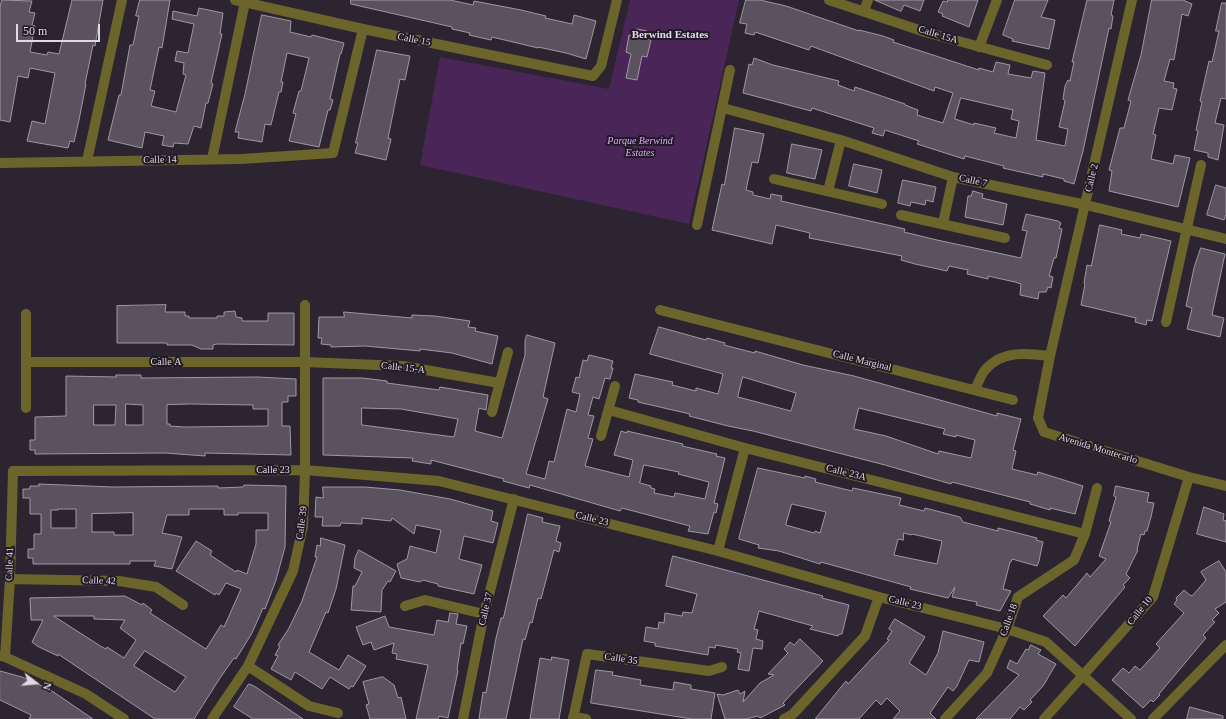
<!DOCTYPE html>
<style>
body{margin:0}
#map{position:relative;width:1226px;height:719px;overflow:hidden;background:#2c2430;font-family:Georgia,serif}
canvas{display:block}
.north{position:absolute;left:16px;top:663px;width:40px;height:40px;-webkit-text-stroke:3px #221a26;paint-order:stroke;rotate:106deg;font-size:11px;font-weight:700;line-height:16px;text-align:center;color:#dfd9e1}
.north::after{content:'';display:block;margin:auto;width:14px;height:18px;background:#dfd9e1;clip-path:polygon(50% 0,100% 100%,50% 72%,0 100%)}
.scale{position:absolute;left:16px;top:24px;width:84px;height:18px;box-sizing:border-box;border:2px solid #dfd9e1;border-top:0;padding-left:5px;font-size:12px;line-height:14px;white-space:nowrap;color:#dfd9e1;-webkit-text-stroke:3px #221a26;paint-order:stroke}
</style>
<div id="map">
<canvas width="1226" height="719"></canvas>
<div class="north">N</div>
<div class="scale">50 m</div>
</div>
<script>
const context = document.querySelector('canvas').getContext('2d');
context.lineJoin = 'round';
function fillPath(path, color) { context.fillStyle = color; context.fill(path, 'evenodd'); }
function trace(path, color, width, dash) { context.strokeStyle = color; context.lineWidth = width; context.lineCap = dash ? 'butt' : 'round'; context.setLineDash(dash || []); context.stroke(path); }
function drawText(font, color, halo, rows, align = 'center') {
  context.font = font + ' Georgia,serif'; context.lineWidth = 4; context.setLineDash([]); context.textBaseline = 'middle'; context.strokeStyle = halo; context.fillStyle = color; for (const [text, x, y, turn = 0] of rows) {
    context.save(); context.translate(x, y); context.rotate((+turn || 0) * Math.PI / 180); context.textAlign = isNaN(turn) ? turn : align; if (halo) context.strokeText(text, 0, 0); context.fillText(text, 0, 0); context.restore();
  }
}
fillPath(new Path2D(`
 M630,0h109l-50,224 -269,-59 20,-108 169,32z`), '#4a2558');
const building = new Path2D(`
 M2,0l30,1 -3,11 6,1 -3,12 3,1 -5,26 17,3 1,-3 11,2 13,-54h31l-8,46 -2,-1 -8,39h1l-7,36 -5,22 -4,-1 -2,7 -41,-7 5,-20 13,3 10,-51 -25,-5 -2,10 -10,-2 -8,46 -10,-2v-112z
 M140,0h30l-8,48 -3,-1 -9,43 5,1 -4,15 25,6 10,-37 -3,-1 1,-11 -9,-2 2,-10 11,2 6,-29 -22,-5 1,-8 24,5 2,-8 24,5 -3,21h2l-11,49 2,1 -5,19h-2l-5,25 -7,-2 -6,18 -14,-1 -1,4 -11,-2 2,-9 -19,-4 -3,16 -34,-8 11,-45h2l9,-50h3l6,-29h-3z
 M351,0h99l23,5 1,-4 47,9 25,6 -1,2 27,6 2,-9 22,6 -10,38 -20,-6 -28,-6v1l-46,-11 -1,3 -22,-5 1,-2 -18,-4v-2l-101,-23z
 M746,0h14l26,6 73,25v-1l24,6 11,4 -1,2 86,28v-2l14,4 3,-10 14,3 -2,9 23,4 2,-7 12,2 -9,67 29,6 3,-17 -9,-2 6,-26 -2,-2 2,-13 3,-6 2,1 4,-19h-2l15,-62h27l-3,15 2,1 -2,13 -2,-1 -26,123 -9,33 -10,-3v-2l-21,-5v3l-40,-9 1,-2 -39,-10 -1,3 -47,-15 2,-3 -34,-11 -2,6 -11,-3 2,-5 -62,-20 -1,3 -68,-18 6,-29 3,1 2,-7 19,7 66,16 -1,4 16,6 1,-4 50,17v1l13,5 -1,5 26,8 10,-30 -18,-6 -1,4 -123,-45 -2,4 -54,-18 -1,3 -9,-2 2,-9 -7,-1zM961,98l52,12 -2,9 8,2 -3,17 -22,-5 2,-5 -22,-5v2l-19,-6z
 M875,0h49l-4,11 -16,-6 -3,6z
 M948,0h30l-9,27 -27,-11 1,-2 -5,-2 5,-11 4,1z
 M1015,0h33l-7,17 14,3 -6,29 -37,-8 1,-2 -10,-4z
 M1152,0h31l9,4 -4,12 -6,-2 -8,46 -4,-1 -6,22 10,2 -1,5 4,1 -5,21 -13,-2 -6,26 3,1 -5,24 22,5 2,-9 15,3 -12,49 -69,-16 3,-20 -3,-1 11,-42h4l7,-27 -3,-1 13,-45z
 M1222,3h4v96l-5,-1 -6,25 9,2 -6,35 -10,-3v-4l-14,-3 4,-19 -2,-1 6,-28 -2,-1 9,-40 3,1 7,-31h-3z
 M262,15l29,6 -1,11 21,5 1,-2 32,8 -3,11h-1l-10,45 3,1 -3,10h-2l-9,37 -30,-6 7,-27 -3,-1 6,-22h2l8,-33 -22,-5 -6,29h2l-2,10h-2l-8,33 -6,-1 -3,18 -24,-4 1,-6h-4l10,-38z
 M637,29l10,2 -2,8 6,1 -4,17 -5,-1 -5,24 -11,-2 5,-24 -5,-2 3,-17 7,2z
 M377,50l33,6 -5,24 -5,-1 -12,59 3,1 -5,21 -31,-7 3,-10h-2z
 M735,128l29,6 -6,29 -6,-1 -6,28 7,2v3l17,4 1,-5 11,2 -1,5 124,28 -1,3 33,8 84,18 6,-27 -5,-1 4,-16 32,7 3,2 -2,5 3,1 -6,29h-2l-5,18 4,1 -2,11 -3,-1 -2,5h-7l-1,7 -18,-4 1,-11 -6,-2 -27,-6v3l-21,-5 1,-4 -19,-4 -2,5 -32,-7 -14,-4 1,-4 -93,-18 1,-5 -34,-8 -4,19 -60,-14 10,-46 2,1z
 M792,144l30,6 -7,29 -28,-6z
 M854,164l28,6 -5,23 -28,-7z
 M903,180l33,7 -3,15 -7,-2 -1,5 -14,-3 -1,4 -12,-3z
 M1216,185l10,3v26l-2,6 -17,-5z
 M973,191l10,3 -1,4 25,6 -4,21 -38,-8 3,-21h3z
 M1100,225l22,5 -1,4 19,4 1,-4 30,7 -19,80 -5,-1 -1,5 -11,-3 1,-4 -55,-13 4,-21 -1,-1 3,-18 4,1z
 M1201,248l24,6 -13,61 12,3 -4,19 -33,-8 5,-21 -6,-2 8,-38z
 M166,305l-1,7h20v4h4v2h28v-2h7v-4l11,-1 1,6 6,1v3h26v-8h26v32l-77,-1 -4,1v4h-12l-9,-4h-25v-2h-50v-37z
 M344,312l68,6v-3l23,1 35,5 -2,6 8,1 -1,3 23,5 -6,28 -40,-11 -32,-4v2l-55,-5 -34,1v-2l-10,-1 1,-6h-4l1,-21h25z
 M659,327l47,13 1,-2 18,5 -1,2 31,8v-2l48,14 51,11 143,40v-3l24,6 -8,31 3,1 -4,18 25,6 1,-3 45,14 -8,28 -25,-6v2l-20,-6v-2l-78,-20 -1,2 -66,-19 -132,-34 -25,-5 -39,-10 1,-2 -52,-12v-2l-9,-2 6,-24 38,8 -1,3 24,6v-3l22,6 5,-20 -73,-20zM743,377l53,16 -5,18 -53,-14zM859,408l86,21 -2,5 13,3v-2l19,5 -4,18 -32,-7 -1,3 -52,-18 -32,-7z
 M527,335l28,8 -12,54 5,2 -22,75 19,5 4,-18 5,1 13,-53 9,3 4,-18 -8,-2 4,-15 3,1 4,-18 4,1 2,-6 17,4 7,2 -2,7h2l-3,11 -5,-1 -6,21 -6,-2 -5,18 6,1 -6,22 5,1 -8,27 44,11 4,-17 -19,-5 7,-24 6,2v-2l56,13 -1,2 35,8 -1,2 9,2 -11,45 4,1 -2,9 -2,-1 -6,22 -20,-3 2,-5 -68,-18 -2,3 -90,-26 -1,3 -26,-7 1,-2 -73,-19v4l-19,-3 1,-3 -90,-3v-77h40l24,3v2l52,7 1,-3 48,8 -2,15 -7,-2 -4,23 27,7 23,-83v-14zM362,408l39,1 57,10 -4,18 -92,-12zM644,465l35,7 -1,2 31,8 -4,17 -30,-6 -1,4 -20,-4 1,-4 -4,-1v-2l-11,-3z
 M116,375h25v3l117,-1 38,2v17h-8v6h-6v24h8l1,29 -86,-2v3l-40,-3 -130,1v-4h-5v-10h5v-23l31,-1v-40l50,1zM126,404l17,1v20h-17zM191,404l62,1v4h15v17l-84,1 -14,-1v-2h-3v-19zM94,405h22l-1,20h-21z
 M758,468l47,10v-2l11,3 -1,3 37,9 1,-3 48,10 -2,7 25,6 1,-3 35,9 3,5 35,9v-3l39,10 -1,2 7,2 -4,19 -2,5 -25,-7 -1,3h-1l-7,27 8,2 -11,20 -24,-6 1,-3 -25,-5 3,-10 -7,11 -38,-9 1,-2 -90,-25 -1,2 -41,-13 -21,-3 1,-3 -20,-6zM792,504l34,8 -6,21 -5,-2 -1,2 -28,-8zM904,533l7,2 1,-1 30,7 -5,23 -43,-9 4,-16 5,1z
 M39,484l74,3 105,-1v2l25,-1 1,-2 42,1 -1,61 -9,33 -11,29 -2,-1 -11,25 -16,26 -2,-1 -14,20 -26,41h-39l-97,-65v2l-21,-10 -5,-4 11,-22h-12l-1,-22 95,-2 17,9 1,-2 9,7 -2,3 56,36 15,-24 3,2 17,-38 -15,-6 -7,12 -3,-2 -1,2 -39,-24 20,-30 16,10 -2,4 26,17 1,-2 10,4 9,-30v-14h12v-17h-30v2h-14v-6h-35v6h-22l-5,18 20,4 -10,32 -18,-3 2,-5h-26v3h-97v-6h-5v-9h6v-15h7v-20h-11v-16h-7v-9h7v-3h9zM58,509h18v19h-25v-18h7zM133,513v22h-19v-3h-22v-18zM54,616h40v3l31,1 -5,8 16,12 -12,18 -17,-11 -1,2 -4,-2zM145,651l41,26 -11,15 -41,-26z
 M1116,486l33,7 -2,9 7,1 -3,14 -4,14h-2l-1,4 -3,-1 -4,15 1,1 -12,24 4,4 -7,7 2,2 -50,59 -32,-30 20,-21 3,3 21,-25 3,4 16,-18 -7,-3 12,-34 -2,-1 7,-24 -2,-1z
 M323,487h42l35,3 50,9 43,12 -2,10 7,2 -5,20 -29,-7 -5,23 23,6 -8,29 -36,-8v-2l-15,-4 -3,2 -19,-4 -4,-14 10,-5 3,-13 26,7 5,-23 -25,-5 -2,9 -22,-16 -1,3 -29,-3v6l-21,-1 -1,3h-18l1,-9h-8l1,-20 7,1z
 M1204,507l20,7 -1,6 3,1v21l-29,-8z
 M528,514l15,4 -1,4 18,4 -4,15 5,2 -2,9 -5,-2 -13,49 -3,-1 -6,25 -2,-1 -5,18 -2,-1 -17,80h-27l4,-27 3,1 10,-55 5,-20h2z
 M321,538l24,7 -9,44 -8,24 -2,-1 -17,40 30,18 9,-15 18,11 -13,21 -2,-1 -2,3 -19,-12 -8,12 -27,-17 -4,8 -20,-11 7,-13 -3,-1 5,-9 -2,-1 11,-17 13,-27 15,-44h-2l2,-12 3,1z
 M359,550l37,21 -6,11 -2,-1 -6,9 -1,22 -30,-2 2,-24h2l7,-14 -8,-4 1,-10z
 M673,556l150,40 -1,2 27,7 -7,29h-3l-1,2 -28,-7 3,-3 -54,-15 -5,18 4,1 -2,9 7,2 -1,8 -9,-1 -4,23 -11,-2 3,-16 -4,-1 1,-3 -22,-4 -1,3 -6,-1 -1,8 -53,-9v-3l-11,-2 2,-14 12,2 1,-7 5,1 1,-10 17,3 1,-4 9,1 5,-19 -31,-8z
 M1219,561l7,11v30l-11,7 4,4 -7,7 3,2 -12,13 3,3 -47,56 1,1 -7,7 -2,-2 -8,8 -31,-28 11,-12 6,5 6,-7 5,4 20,-22 -4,-4 28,-31 -10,-9 3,-4 -1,-2 8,-8 7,6 2,-1 13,-15 -5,-8z
 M450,613l8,1 -2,10 11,2 -4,18 -2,-1 -4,27 1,1 -10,47 -9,-2 -1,3h-22l12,-54 -32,-6 1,-5 -5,-1 2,-10 -20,7 -3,-8 -8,3 -7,-18 29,-11 4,11 45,8 3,-15 11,2z
 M895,619l30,18 -16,26 17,12 12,-22 5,-22 41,11 -5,20 -10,-2 -12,26 -4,5 -5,-4 -18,26 6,6h-43l7,-8 -13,-13 -6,7 -5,-5 -17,19h-44l31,-38 2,3 41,-44 -2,-1 5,-8 -3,-2z
 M800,639l23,22 -40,42 2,2 -25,13 -2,-2 -12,3h-21l-8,-25 6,1 15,-5 2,4 5,-3 -2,11 17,-19 14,-8 -6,-1 20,-21 -4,-4 6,-7 4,3z
 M1031,645l10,5 -3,4 18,10 -13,22 -13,14 2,2 -8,8 -4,-3 -10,12h-34l43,-44 -12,-7 3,-8 7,4 9,-15 2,1z
 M552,657l17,3 -10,59h-29l10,-61 11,2z
 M596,670l17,2 -1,3 29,5 -1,5 33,5 1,-8 17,3v4l24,4 -4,26h-19l-101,-16z
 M0,671l22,6 27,12 44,30h-64l2,-4 -31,-15z
 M383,677l11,8 4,13 3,-1 5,22h-36l-4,-14 3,-1 -6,-22z
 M249,684l5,2 49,33h-50l-19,-12z
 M1190,707l33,9v3h-36z`);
fillPath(building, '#5b5260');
trace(building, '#a196a6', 1);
trace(new Path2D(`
 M235,0l128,29 230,47 8,-10 16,-66
 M829,0l96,32 122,33
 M1132,0l-82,356 -12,62 6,14 145,45 37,9
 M864,11l4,-11
 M979,47l18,-47
 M723,108l118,32 112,37 133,28 140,34
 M212,159l33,-157
 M87,161l35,-161
 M0,163l241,-4 92,-6 30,-124
 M774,179l108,25
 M828,191l13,-51
 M901,215l104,23
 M943,223l10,-46
 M697,225l33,-155
 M660,310l353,90
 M1166,322l35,-157
 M27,362h278l98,4 96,17
 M975,390c3,-7 6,-15 10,-20 17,-20 42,-17 65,-14
 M26,408v-94
 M609,410l136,38 340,86
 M492,412l16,-60
 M601,436l14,-50
 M718,551l27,-103
 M10,579l109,2 37,6 27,18
 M405,606l20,-6 59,14
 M0,656l5,1 81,37 38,25
 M5,657l5,-78 3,-108 292,-1 134,11 279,70 161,46 128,32 39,13 85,77
 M248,666l61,40 29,7
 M573,717l13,2
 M212,719l36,-53 45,-95 10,-45 2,-56v-165
 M463,719l21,-105 30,-115
 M573,719l14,-65 122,17 13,-4
 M784,719l9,-5 72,-78 14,-39
 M945,719l42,-46 20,-44 11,-32 56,-37 11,-26 12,-46
 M1044,719l109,-122 36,-120
 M1153,719l73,-74`), '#6b652c', 10);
drawText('10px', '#dfd9e1', '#221a26', [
 ["Calle 15A",938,35,17],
 ["Calle 15",414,40,11],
 ["Calle 14",160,160,-1],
 ["Calle 2",1092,178,-77],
 ["Calle 7",973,181,12],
 ["Calle Marginal",862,361,14],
 ["Calle A",166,362],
 ["Calle 15-A",403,368,6],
 ["Avenida Montecarlo",1098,449,17],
 ["Calle 23",273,470],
 ["Calle 23A",846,473,14],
 ["Calle 23",592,519,14],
 ["Calle 39",302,523,-83],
 ["Calle 41",10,564,-88],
 ["Calle 42",99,581,2],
 ["Calle 23",905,603,14],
 ["Calle 37",486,609,-77],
 ["Calle 10",1140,611,-51],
 ["Calle 18",1009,620,-70],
 ["Calle 35",621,659,8]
]);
drawText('italic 10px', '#dca9f3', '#221a26', [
 ["Parque Berwind",640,141],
 ["Estates",640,153]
]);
drawText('bold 11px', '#e4d9ea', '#221a26', [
 ["Berwind Estates",670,35]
]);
</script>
